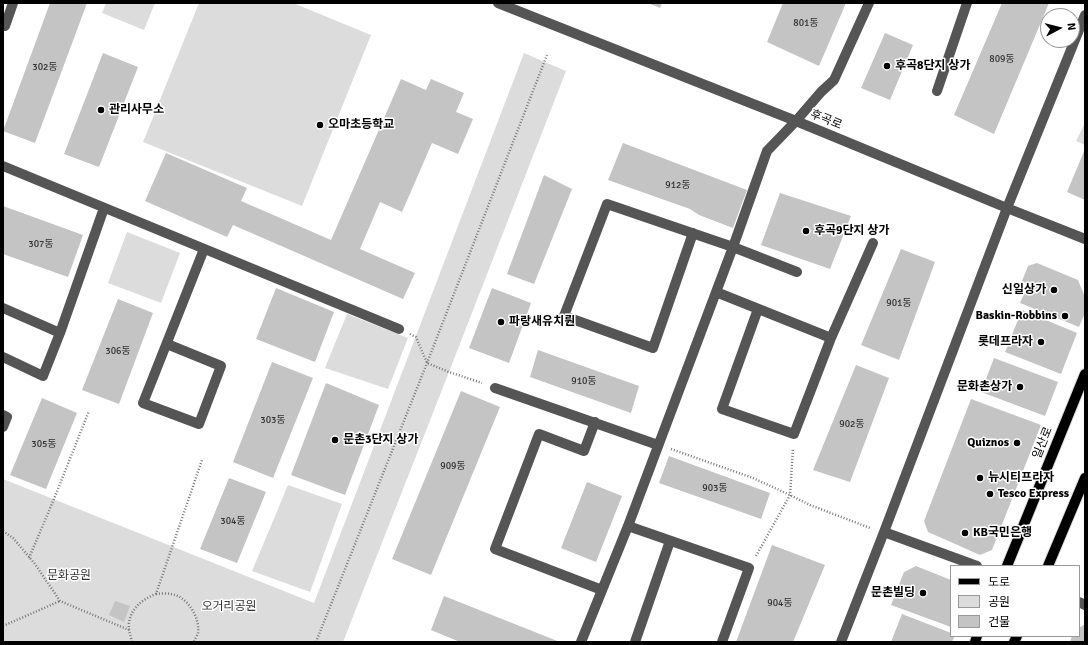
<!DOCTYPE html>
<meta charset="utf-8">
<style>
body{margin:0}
#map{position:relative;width:1088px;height:645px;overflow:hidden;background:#fff;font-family:Signika,"Noto Sans KR",sans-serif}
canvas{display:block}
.frame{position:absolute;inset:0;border:4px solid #000;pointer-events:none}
.legend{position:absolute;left:950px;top:565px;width:130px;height:72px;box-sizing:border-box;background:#fff;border:1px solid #999;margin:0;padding:5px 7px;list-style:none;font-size:12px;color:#000}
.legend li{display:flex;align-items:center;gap:8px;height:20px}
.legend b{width:20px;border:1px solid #999}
.north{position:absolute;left:1040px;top:8px;width:40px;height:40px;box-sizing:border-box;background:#fff;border:1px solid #999;border-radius:50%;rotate:83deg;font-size:11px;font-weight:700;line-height:16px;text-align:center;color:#000}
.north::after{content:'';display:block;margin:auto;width:14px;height:18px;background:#000;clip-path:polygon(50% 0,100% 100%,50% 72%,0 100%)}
</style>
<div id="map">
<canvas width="1088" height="645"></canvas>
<div class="frame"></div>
<ul class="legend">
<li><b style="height:5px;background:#000"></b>도로</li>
<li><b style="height:11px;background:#dcdcdc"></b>공원</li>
<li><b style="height:11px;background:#c4c4c4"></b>건물</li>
</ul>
<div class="north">N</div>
</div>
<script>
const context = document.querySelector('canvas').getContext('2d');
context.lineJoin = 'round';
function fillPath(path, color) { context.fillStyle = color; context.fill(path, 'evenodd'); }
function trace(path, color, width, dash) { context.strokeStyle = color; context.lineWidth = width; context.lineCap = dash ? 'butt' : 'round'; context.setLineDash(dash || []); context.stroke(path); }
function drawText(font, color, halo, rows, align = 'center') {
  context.font = font + ' Signika,"Noto Sans KR",sans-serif'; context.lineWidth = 3; context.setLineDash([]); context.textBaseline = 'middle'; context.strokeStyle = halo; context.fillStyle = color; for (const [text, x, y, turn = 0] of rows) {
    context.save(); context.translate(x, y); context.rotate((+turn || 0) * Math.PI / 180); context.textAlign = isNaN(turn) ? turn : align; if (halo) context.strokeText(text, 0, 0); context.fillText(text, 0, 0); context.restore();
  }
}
fillPath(new Path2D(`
 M106,3h49l-11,27 -42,-17z
 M199,3h94l78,32 -69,171 -159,-64z
 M524,53l42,18 -117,301 -106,270h-340v-163l311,124z
 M1085,123v22l-9,-4z
 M127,232l53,21 -19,50 -53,-20z
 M347,314l61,24 -20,51 -63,-21z
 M288,485l54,19 -32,88 -58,-21z`), '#dcdcdc');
fillPath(new Path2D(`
 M50,3h37l-52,140 -32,-12z
 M648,3h14l-2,5z
 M783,3h63l-27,63 -52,-24z
 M1002,3h47l-55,131 -40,-19z
 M885,33l28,12 -23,55 -29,-12z
 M103,53l35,14 -39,100 -35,-13z
 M401,79l25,11 5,-11 33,14 -8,19 17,7 -15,35 -26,-11 -30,69 -22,-10 -20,47 55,24 -12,26 -170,-74 -6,12 -82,-36 21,-48 81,35 -6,13 90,39z
 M623,143l124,47 -14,38 -34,-13 -9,-6 -82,-29z
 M1085,149v51l-18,-8z
 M544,175l28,14 -38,95 -27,-10z
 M780,193l71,23 -21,53 -69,-24z
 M3,206l80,29 -15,42 -65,-23z
 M901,249l34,13 -36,98 -38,-15z
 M1037,263l41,17 7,17v16l-6,14 -59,-24 8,-19 -6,-3 6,-15z
 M276,288l58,24 -19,50 -59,-23z
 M492,288l39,15 -22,60 -40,-15z
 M118,299l35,14 -34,91 -37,-14z
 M1022,310l55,23 -16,41 -56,-22z
 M538,350l101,36 -8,27 -101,-36z
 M994,358l64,24 -13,34 -64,-24z
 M272,362l41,16 -40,100 -40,-16z
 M856,365l33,13 -39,104 -37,-12z
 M326,383l53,22 -34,90 -54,-20z
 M461,391l39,16 -69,168 -39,-16z
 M42,398l35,15 -31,76 -36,-14z
 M971,399l70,26 -49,125 -12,5 -52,-23 -4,-11z
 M669,456l101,37 -9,26 -102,-36z
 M229,478l37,14 -29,71 -37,-14z
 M587,482l35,14 -26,66 -35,-14z
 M772,545l53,20 -32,77h-57z
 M916,566l35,14v47l-60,-22 13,-33z
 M444,596l116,46h-100l-29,-12z
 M115,601l15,5 -6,16 -15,-7z
 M902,614l49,19v3h4l-3,6h-61z
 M1085,624v18h-15l2,-6h7v-8z`), '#c4c4c4');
const major = new Path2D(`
 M1007,566l78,-192
 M1048,566l37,-88
 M975,642l2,-6
 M1014,642l3,-6`);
trace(major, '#dbdbdb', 12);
trace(new Path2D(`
 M410,334l6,3 11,26 22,9 33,11
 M671,449l82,29 37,17 20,10 60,23
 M3,531l10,7 22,26 25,37 69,29 3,12
 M756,556l34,-61 3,-47
 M29,558l25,-59 35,-88
 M156,594c7,-1 15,-1 22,2 12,6 22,23 20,37 -1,3 -3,6 -4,9
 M3,626l57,-25
 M129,630c-2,-18 11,-30 27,-36l46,-134
 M316,642l111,-279 120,-308`), '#777', 2.5, [1, 2]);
trace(new Path2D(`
 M498,3l298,118 211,87 78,31
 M3,25l2,1 8,-23
 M937,91l30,-88
 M3,166l396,163
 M693,233l-40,115 -89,-32 43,-112 126,43 64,25
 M716,292l115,46
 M3,308l57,25 44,-125
 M758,309l-36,100 72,25 37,-96 42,-95
 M167,344l54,22 -22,58 -56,-21 61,-154
 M3,357l40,19 17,-43
 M495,388l163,57
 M3,415l4,2 -4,10
 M595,422l-11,29 -45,-17 -44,115 107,41
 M628,526l121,42 -27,74
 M884,532l93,34
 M1079,602l6,3
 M581,642l47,-116 105,-279 34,-96 29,-30 25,-29 13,-12 35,-77
 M635,642l35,-101
 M841,642l43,-110 123,-324 78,-193`), '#555', 10);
trace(major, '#000', 10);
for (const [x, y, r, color] of [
 [887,66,4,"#000"],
 [101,110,4,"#000"],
 [320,125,4,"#000"],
 [806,231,4,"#000"],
 [1054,290,4,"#000"],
 [1065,316,4,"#000"],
 [501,322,4,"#000"],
 [1041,342,4,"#000"],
 [1020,387,4,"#000"],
 [335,440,4,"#000"],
 [1017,443,4,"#000"],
 [980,478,4,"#000"],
 [990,494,4,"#000"],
 [965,533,4,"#000"],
 [923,593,4,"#000"]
]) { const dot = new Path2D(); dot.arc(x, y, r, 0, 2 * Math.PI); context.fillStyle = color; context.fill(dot); trace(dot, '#fff', 1.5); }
drawText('10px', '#313131', null, [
 ["801동",806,23],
 ["809동",1002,59],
 ["302동",45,67],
 ["912동",678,185],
 ["307동",41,244],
 ["901동",899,303],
 ["306동",118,351],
 ["910동",584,381],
 ["303동",273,420],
 ["902동",852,424],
 ["305동",44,444],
 ["909동",453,466],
 ["903동",715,488],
 ["304동",233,521],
 ["904동",780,603]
]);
drawText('bold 12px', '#000', '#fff', [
 ["후곡8단지 상가",895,66],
 ["관리사무소",109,110],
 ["오마초등학교",328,125],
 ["후곡9단지 상가",814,231],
 ["신일상가",1046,290,"right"],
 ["Baskin-Robbins",1057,316,"right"],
 ["파랑새유치뤈",509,322],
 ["롯데프라자",1033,342,"right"],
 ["문화촌상가",1012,387,"right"],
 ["문촌3단지 상가",343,440],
 ["Quiznos",1009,443,"right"],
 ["뉴시티프라자",988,478],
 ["Tesco Express",998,494],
 ["KB국민은행",973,533],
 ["문촌빌딩",915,593,"right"]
], 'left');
drawText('12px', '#000', '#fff', [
 ["후곡로",826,120,22],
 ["일산로",1043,443,-68]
]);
drawText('12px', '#333', '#fff', [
 ["문화공원",69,576],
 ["오거리공원",229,607]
]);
</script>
